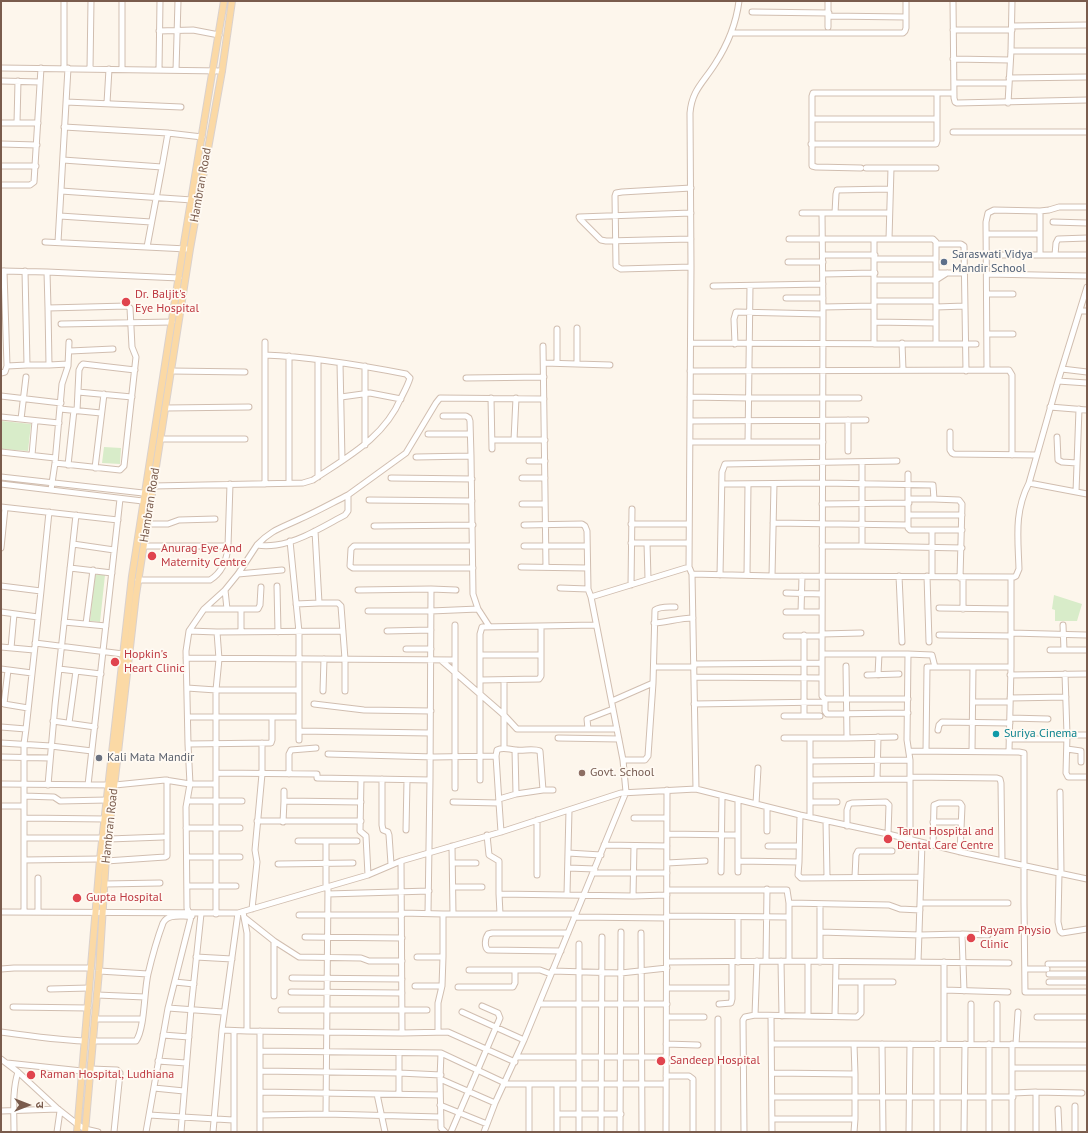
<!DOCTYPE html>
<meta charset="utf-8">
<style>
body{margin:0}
#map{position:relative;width:1088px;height:1133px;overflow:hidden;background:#fdf6ec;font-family:"PT Sans","Noto Sans Devanagari",sans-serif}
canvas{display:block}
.frame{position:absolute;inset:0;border:2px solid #7a5c4d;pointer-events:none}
.north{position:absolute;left:8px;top:1085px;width:40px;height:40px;-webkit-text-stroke:3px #fffaf3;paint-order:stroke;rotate:90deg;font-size:11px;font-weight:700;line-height:16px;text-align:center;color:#7a5c4d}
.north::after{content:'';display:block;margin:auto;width:14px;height:18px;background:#7a5c4d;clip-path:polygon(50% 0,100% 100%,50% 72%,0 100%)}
</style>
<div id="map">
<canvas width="1088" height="1133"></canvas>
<div class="frame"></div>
<div class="north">उ</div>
</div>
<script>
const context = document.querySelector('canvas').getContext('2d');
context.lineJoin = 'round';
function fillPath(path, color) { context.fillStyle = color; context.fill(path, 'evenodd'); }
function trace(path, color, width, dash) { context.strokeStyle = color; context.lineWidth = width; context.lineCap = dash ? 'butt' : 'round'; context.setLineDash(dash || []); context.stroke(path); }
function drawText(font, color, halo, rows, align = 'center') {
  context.font = font + ' "PT Sans",sans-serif'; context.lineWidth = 3.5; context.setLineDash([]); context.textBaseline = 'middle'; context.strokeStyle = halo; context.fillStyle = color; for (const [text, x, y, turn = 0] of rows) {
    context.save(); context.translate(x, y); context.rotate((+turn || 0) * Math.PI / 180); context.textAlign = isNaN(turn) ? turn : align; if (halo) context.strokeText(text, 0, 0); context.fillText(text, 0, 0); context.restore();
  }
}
fillPath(new Path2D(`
 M2,421l29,3 -3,27 -27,-2z
 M104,447l17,1 -1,16 -18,-1z
 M95,574l10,1 -5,47 -10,-1z
 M1054,595l28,9 -5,17h-22v-11l-3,-1z`), '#d8ecc9');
const minor = new Path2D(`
 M122,1v68
 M953,1l1,97 1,4 2,1 130,-3
 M752,12l77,1
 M829,16l77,1
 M1012,26l75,-1
 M828,27v-26
 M953,30h59
 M159,31l34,-1 26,5
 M732,33h171l2,-2 1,-3v-27
 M1011,51h76
 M953,59l57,1
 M1,68l221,3
 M64,68v-67
 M90,69l1,-68
 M159,70l1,-69
 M176,70l2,-69
 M1009,78l78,-1
 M1,81l39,1
 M954,83h54
 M66,102l115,5
 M107,103l2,-34
 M1008,103l3,-52 1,-50
 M812,119h125
 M1,123h37
 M17,123l1,-42
 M64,127l104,6 34,4
 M953,132h134
 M1,144l36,1
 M811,144h125l1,-3v-48
 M63,160l99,7 6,-34
 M1,166h35
 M861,168l-45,-1 -4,-1v-70l1,-3h141
 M866,168h70
 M1,185h29l4,-3 7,-114
 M691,188l-69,4 -6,1 -1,3 1,70 5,3 70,-2
 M61,191l131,9
 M1040,211l9,-1 10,-3h28
 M691,213l-112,4 1,2 21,21 5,1 85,-2
 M802,213h87
 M822,213l1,101 -1,340
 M835,213l1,-19 1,-4 53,-1
 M60,216l91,6
 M1053,222l34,1
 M987,234h53
 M789,239h100l2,-71
 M45,242l142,7
 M58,242l10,-174
 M936,244h25l3,2 2,125
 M147,247l15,-80
 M823,255h52
 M987,255h53
 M1055,255l1,-12 2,-4 29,-1
 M874,259h62
 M788,262h35
 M2,271l45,1
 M25,271l2,94h22
 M936,273h28
 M823,274l52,-1
 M987,274l100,2
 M875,280h61l11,-7
 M713,286l110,-2
 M1087,287l-29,94 -29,102 58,11
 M987,294h26
 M786,298h37
 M874,301h62
 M823,307l51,-1
 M936,307l29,-1
 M48,308l1,57 19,-1
 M1080,311h7
 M874,322l62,1
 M61,324l111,-2
 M577,328v36
 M557,329v34
 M987,334h26
 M265,342v142
 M691,343l245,1v-102l-3,-3h-44
 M902,343l1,27
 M735,344l-1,-25 2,-7 87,2
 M874,344v-105
 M936,344h40
 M543,346l3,221
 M70,351l43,-2
 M289,356v127
 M318,360v117
 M340,363l2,97
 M544,363l66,2
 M7,366l20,-1
 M1062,369l25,3
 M987,370l-1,-148 2,-9 6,-3 46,1v44h47
 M171,371l74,1
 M690,371l319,-1 3,5v80
 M1,373l4,-1 2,-6 -3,-95
 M466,378l78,-1
 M1058,381l29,2
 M78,392l54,5
 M1,396l60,7
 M341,397l29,-4 31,6
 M690,397l58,1h111
 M491,398l1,51
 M1050,407l37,3
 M166,408l83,-1
 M60,409l41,4
 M77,411l2,-41 2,-4 2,-2 52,6
 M443,416h23l3,2 1,3 1,35 2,138 5,15 11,17
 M1,417l58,6
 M21,419l5,-42
 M848,420v31
 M690,421l176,-1
 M950,432v18l2,3 2,1 83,1
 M428,434h42
 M1057,437l1,23 4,2 15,1
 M161,439h84
 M492,440h53
 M514,440l2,-42
 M690,442h58l2,-156
 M748,442h75
 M365,445v-79
 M1,452l54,6
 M32,455l3,-34
 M416,457l55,-1
 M529,461h16
 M55,463l65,7 4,-4 12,-109 -4,-10 -2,-39 -3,-2 -79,2 -1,-36 132,6
 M68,465l6,-55
 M95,468l9,-74
 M908,474v41h54
 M1,477l151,17
 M391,478l81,1
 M522,478h23
 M1,484l150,18
 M722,484l101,-1 110,2 1,14 25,1 3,4 -2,74
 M153,486l150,-3 10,-3c34,-23 71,-42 88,-82 3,-6 7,-13 9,-20l-4,-4c-46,-9 -94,-17 -141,-19
 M51,490l4,-27 7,-79 6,-18 1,-24
 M1076,492l3,-83
 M348,495l58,-42 30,-50 4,-5 104,1
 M909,499h25
 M369,500l103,1
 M522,504h23
 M822,504l87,-1
 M1,507l117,13
 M908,515v13l2,2h52
 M773,523l135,2
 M147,524h21l11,-4 36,-1
 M631,524h58
 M374,526l99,-1
 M631,543h58
 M647,543l1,36
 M73,544l41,6
 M144,546h84l2,-62
 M472,546h-118l-3,3 -1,17 3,2h120
 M524,546h63
 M822,546h40v-84
 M862,546l100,2
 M1,548l4,-40
 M521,567l66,1
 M70,568l42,5
 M238,574l44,-4
 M692,574l80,2 242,1 2,-1 3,-7c-1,-31 -5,-57 10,-86
 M720,575l2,-103 3,-8 172,-3
 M747,575l1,-91
 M772,576l2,-92
 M899,576l3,66
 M927,576l2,66
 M932,576v-46
 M138,580h72c13,-8 17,-20 18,-34
 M631,585l1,-76
 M1,586l40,5 8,-79
 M277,586l1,46
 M560,588l28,1
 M358,590l73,-1
 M786,593l36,1
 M591,597l98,-30
 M319,603h19l3,3 4,53v32
 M296,604l23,-1 -4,-72
 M939,608l72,1
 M204,609l21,-19
 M227,609l-2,-19 13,-16 19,-29c6,1 12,1 19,0 23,-3 48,-19 69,-30l3,-4v-16c-16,8 -32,17 -48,24 -19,9 -29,11 -43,26
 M963,609v-31
 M241,610v22
 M368,611h63l47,-2
 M1,612l37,5
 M786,612h36
 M801,612l1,-36
 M64,622l42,4
 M654,623c14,-1 26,-5 39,-5
 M86,624l7,-54
 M1063,625l1,25
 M387,631l44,-1
 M217,632l-28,-1 15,-22h54l2,-4 1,-18
 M1011,633l75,2
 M822,634l39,-1
 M804,635v81
 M939,635l72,1
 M786,636h36
 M35,643l88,11
 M1,647l33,3
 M11,648l3,-34
 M406,649h25
 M1050,650h37
 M908,654l24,1 3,12
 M481,655h60
 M186,658l269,2
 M442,661l62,54 13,14h100
 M694,664l128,-1
 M846,666l1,72 48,-1
 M655,667h39
 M1011,667v-89
 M1,669l31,4
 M59,669l42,5
 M8,670l-4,34 24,4
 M1065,674l2,61 -1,38 2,4h19
 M867,675l32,-1
 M878,675l1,-21
 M1010,675l77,-1
 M694,677l128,1
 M481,680l58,-1 2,-3v-50
 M504,680v68
 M187,688l29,2h83
 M323,691l1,-32
 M1010,698l56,-1
 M825,699v12l2,3 81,-1
 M908,699h-83l-3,-3v-42h86l-1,86 3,20v80
 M612,701l41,-18 2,-73c5,-4 14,-3 20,-3
 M973,702h37
 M314,704l50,6 67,1
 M694,704l131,-2
 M784,716h36
 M188,717h111v-85l-9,-91
 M1010,718l38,1
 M53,721l42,6
 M69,723l7,-52
 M1,727l25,2 15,-138
 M588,729l-1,-10 26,-10
 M938,730l1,-5 3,-3 68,1
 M299,731l131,2
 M1067,735h20
 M558,738l61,1
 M784,738h63
 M810,738v79
 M1009,739h58
 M299,740v-23
 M1,743l50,3 41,5
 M188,744l-2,-93 3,-20
 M1067,749l14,2v11
 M515,750l1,44
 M909,751l110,1 5,1v150l1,89h62
 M926,751l1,-84h84l-2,84
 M972,751l1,-84
 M328,754l106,3 62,-1
 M1,757l49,1
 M623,760h22l3,-4 5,-73
 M810,761l100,-1
 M217,773l100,1v4l113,2 1,-191 25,1
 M289,774v-20l2,-4 25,-2
 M910,777l87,1 3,1 1,4 1,78
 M361,779l-1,52 6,5 2,39
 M382,779v46l1,5 5,2 1,3 2,29
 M877,779l1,-42
 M480,780v-146l2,-7 114,-2
 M810,780l100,-1
 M1,784l114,1 50,-5 25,4h26
 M48,785l7,-80 21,-190
 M88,785l32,-286
 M455,788v-163
 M696,789l-4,-215 -3,-7 2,-300 -1,-154c2,-23 13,-30 25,-49 13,-20 21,-39 24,-63
 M284,791v10l77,1
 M1060,792l1,81
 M24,796l30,1 6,4 47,-1
 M499,799l17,-5 27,-4
 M187,801h55
 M453,802l46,1 2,29
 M810,802h27
 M499,803l-3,-47 1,-6c7,-4 13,0 19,0 8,1 17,-2 24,1l3,39h10
 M756,804l2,-36
 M1,806h23
 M24,818l81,1
 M634,818h33
 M257,821h104
 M826,821l1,56
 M283,822l1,-21
 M933,822h28
 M847,826v-16l2,-6 3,-1 34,-1 3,3 -1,29
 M186,828h54
 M406,830l1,-50
 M767,831v-24
 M667,834l71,1v-35
 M487,835l2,20 10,6v33
 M24,838h79
 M109,839l54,-2
 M298,841h59
 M326,841v46
 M604,845l63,1
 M933,845l1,-40 5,-2h21l2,3 -2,46
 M452,846l1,68
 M768,846h31
 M568,853l33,2
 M187,857h53
 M24,860l76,-1
 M106,861l59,-4 2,-1v-76
 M738,861l61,1 1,-47
 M799,862l-1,13 3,3 120,-1
 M453,863h23
 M667,863l38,-2
 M278,864l75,-1
 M568,868l27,1
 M721,872l1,-76
 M738,872v-37
 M593,873h74
 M1059,873l-1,49 2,9 2,2 25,-4
 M537,875v-55
 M855,877l1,-22 2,-4h34
 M38,878v34
 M105,884l55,-1
 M187,886h49
 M453,887h29
 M328,894l101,-3
 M567,894l2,-84
 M633,896l34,-1
 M789,903l100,2 11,4 20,1
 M920,903l2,-60
 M252,909l5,-47 -2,-12 7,-76v-31
 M1,912l237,1 130,-38 33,-14 100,-29 120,-39 75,-4 104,26 88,19 77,19 122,26
 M24,912v-168l2,-15
 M189,913l-2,-5 -1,-101 4,-23 -2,-40 83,-1 1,-3v-23
 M402,913l41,1v43
 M428,913l2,-133
 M216,914v-224l3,-31 -2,-27 126,-1
 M443,914h133
 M500,914l-1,-20 134,2 1,-50
 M299,915h103
 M667,916l122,1
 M575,917l92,1
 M245,918l29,23v55
 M1024,931h23
 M820,932l100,3 42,-1 2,57
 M641,933l1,199
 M962,934l26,1
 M305,937l97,1
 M274,941l25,16 62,1 8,3h33
 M579,944v188
 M561,951l-73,-1c-4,-3 -3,-12 0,-16l4,-1h76
 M196,957l36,2
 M417,957h26l-1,29
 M766,961l1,-72
 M781,961l1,55
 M789,961l220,2
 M667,962l122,-1v-58l-2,-13h-120
 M738,962v-45
 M808,962v54
 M820,962v-58
 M918,962l2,-59h88
 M944,962v28l64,2
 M1048,964h39
 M1,969l13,-1h77
 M1025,969h22
 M469,970h46
 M99,971l49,3
 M552,971l69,2 46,-5
 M1049,974h38
 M292,978l110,1
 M175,982l19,2
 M836,982h25
 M1049,982h38
 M415,986h27l-4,17v29
 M458,987h55l2,-4v-13h25l11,4
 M667,988h65v-26
 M50,989l39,-1
 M291,992l111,1
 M97,995l48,2
 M539,1004h128
 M719,1004l12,-1 1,-4v-11
 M971,1004v40
 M997,1004v40
 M13,1007l75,1
 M168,1008l55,4
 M281,1010h146
 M462,1012l62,28
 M755,1015l2,-54
 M771,1016l1,116
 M835,1016l1,-54
 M667,1017h37
 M1037,1017h50
 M95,1019h47
 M718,1019v113
 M222,1030l16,-117
 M234,1031v101
 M247,1031l155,2 -1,-172
 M260,1031v101
 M1,1032c28,4 55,8 83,9
 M402,1033l46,-1 67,30
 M163,1035l26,2
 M93,1041h43c9,-13 8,-50 12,-67 4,-17 9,-35 15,-51 5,-10 19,-6 29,-7
 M666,1044l32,1
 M772,1044h82l1,30 -83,-1
 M854,1044l233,1
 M882,1044l1,88
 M937,1044v88
 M944,1044v-54
 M989,1044v88
 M1016,1044l2,-32
 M260,1051l181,2
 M399,1053v41
 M517,1057h149
 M1,1059l17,13 40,37 19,15 8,5 13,3
 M158,1061l28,2
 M7,1063l75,8
 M1012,1068h75
 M91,1069l26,1 3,3 -6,59
 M260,1071l139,2 42,2
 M666,1076h23l4,3v53
 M440,1079l1,49 4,4
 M504,1084h162
 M529,1085v47
 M557,1085v47
 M154,1088l30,3
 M260,1092l180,3
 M1036,1092l46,1
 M1013,1093l23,-1v40
 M377,1094l8,38
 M772,1097h241
 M495,1103l-55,-24 1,-26 64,30
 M440,1105l47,19
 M1075,1106v26
 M1058,1109l1,23
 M1,1111l57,-2
 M326,1114l2,-227
 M557,1114h64
 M149,1115l84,5
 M260,1115l66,-1 114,3
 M772,1119h83v-45
 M14,1132c0,-20 -2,-41 4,-60
 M57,1132l3,-21
 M146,1132l22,-124 24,-95
 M181,1132l10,-123 10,-95
 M213,1132l9,-102 25,1v-98l-4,-21
 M451,1132l49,-114 -2,-5 -16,-7
 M484,1132l11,-29 29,-63 102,-248 -3,-32 -32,-163 -3,-8 -1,-58 -2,-5 -3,-2 -58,1
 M601,1132l1,-195
 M620,1132l1,-200
 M666,1132l1,-342
 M744,1132l-1,-112 2,-3 10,-2 102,2 4,-4v-31h32
 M854,1132l1,-13
 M909,1132l1,-88
 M964,1132l1,-88
 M1012,1132v-88`);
const major = new Path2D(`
 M77,1132l23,-273 32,-283 51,-327 41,-248
 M85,1132l14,-161 7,-114 30,-262 54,-346 32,-178 10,-70`);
trace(minor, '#d1beb0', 7);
trace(major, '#dad1cd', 8);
trace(minor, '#fff', 5);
trace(major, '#fbd9a5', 6);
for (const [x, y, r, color] of [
 [944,262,4,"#5c6f8a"],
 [126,302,5,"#e0444e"],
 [152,556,5,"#e0444e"],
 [115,662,5,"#e0444e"],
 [996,734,4,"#0f9aa8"],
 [99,758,4,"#6b7280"],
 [582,773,4,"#8d6e63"],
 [888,839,5,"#e0444e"],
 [77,898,5,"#e0444e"],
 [971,938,5,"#e0444e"],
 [661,1061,5,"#e0444e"],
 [31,1075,5,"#e0444e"]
]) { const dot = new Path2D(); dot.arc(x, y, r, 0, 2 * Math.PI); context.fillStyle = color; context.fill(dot); trace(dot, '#fffaf3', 1.5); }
drawText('12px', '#7a5c4d', '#fffaf3', [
 ["Hambran Road",201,185,-80],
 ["Hambran Road",150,505,-81],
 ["Hambran Road",110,826,-84]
]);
drawText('12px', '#4e5e75', '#fffaf3', [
 ["Saraswati Vidya",952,255],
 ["Mandir School",952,269]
], 'left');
drawText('12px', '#be3a42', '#fffaf3', [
 ["Dr. Baljit's",135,295],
 ["Eye Hospital",135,309],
 ["Anurag Eye And",161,549],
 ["Maternity Centre",161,563],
 ["Hopkin's",124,655],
 ["Heart Clinic",124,669],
 ["Tarun Hospital and",897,832],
 ["Dental Care Centre",897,846],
 ["Gupta Hospital",86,898],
 ["Rayam Physio",980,931],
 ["Clinic",980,945],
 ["Sandeep Hospital",670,1061],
 ["Raman Hospital, Ludhiana",40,1075]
], 'left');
drawText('12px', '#0d838f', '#fffaf3', [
 ["Suriya Cinema",1004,734]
], 'left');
drawText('12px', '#5b616d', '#fffaf3', [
 ["Kali Mata Mandir",107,758]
], 'left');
drawText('12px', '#785e54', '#fffaf3', [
 ["Govt. School",590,773]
], 'left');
</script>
